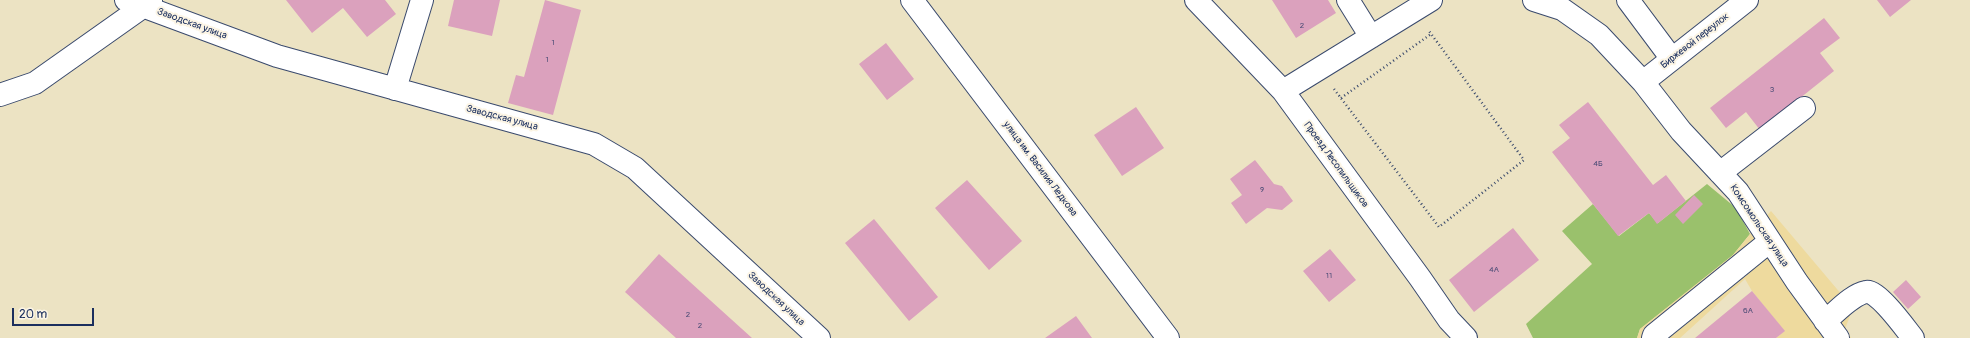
<!DOCTYPE html>
<meta charset="utf-8">
<style>
body{margin:0}
#map{position:relative;width:1970px;height:338px;overflow:hidden;background:#ece3c3;font-family:Pangolin,sans-serif}
canvas{display:block}
.scale{position:absolute;left:12px;top:308px;width:82px;height:18px;box-sizing:border-box;border:2px solid #1b2f5e;border-top:0;padding-left:5px;font-size:12px;line-height:14px;white-space:nowrap;color:#1b2f5e;-webkit-text-stroke:3px #fcf5e5;paint-order:stroke}
</style>
<div id="map">
<canvas width="1970" height="338"></canvas>
<div class="scale">20 m</div>
</div>
<script>
const context = document.querySelector('canvas').getContext('2d');
context.lineJoin = 'round';
function fillPath(path, color) { context.fillStyle = color; context.fill(path, 'evenodd'); }
function trace(path, color, width, dash) { context.strokeStyle = color; context.lineWidth = width; context.lineCap = dash ? 'butt' : 'round'; context.setLineDash(dash || []); context.stroke(path); }
function drawText(font, color, halo, rows, align = 'center') {
  context.font = font + ' Pangolin,sans-serif'; context.lineWidth = 4; context.setLineDash([]); context.textBaseline = 'middle'; context.strokeStyle = halo; context.fillStyle = color; for (const [text, x, y, turn = 0] of rows) {
    context.save(); context.translate(x, y); context.rotate((+turn || 0) * Math.PI / 180); context.textAlign = isNaN(turn) ? turn : align; if (halo) context.strokeText(text, 0, 0); context.fillText(text, 0, 0); context.restore();
  }
}
fillPath(new Path2D(`
 M1707,184l29,24 14,26 -17,21 -93,74 -3,9h-104l-7,-14 66,-60 -30,-33 31,-27 26,32 30,-23 9,10z`), '#9ac16c');
fillPath(new Path2D(`
 M1771,211l82,97 -8,21 6,9h-75l8,-7 -32,-40 -7,-12 -65,59h-43l3,-9 93,-74 17,-21z`), '#eeda9e');
fillPath(new Path2D(`
 M286,0h99l11,14 -29,23 -24,-29 -31,25z
 M454,0h46l-8,36 -44,-10z
 M545,0l36,10 -28,105 -45,-12 8,-28 8,2z
 M1272,0h56l8,13 -40,25z
 M1877,0h34l-21,17z
 M1824,18l16,20 -20,15 14,18 -74,59 -14,-18 -20,16 -16,-20z
 M886,43l28,36 -27,21 -28,-36z
 M1588,102l65,83 13,-10 20,26 -29,23 -8,-11 -31,23 -66,-84 18,-14 -11,-13z
 M1136,107l28,41 -42,28 -28,-41z
 M1255,160l19,24 8,2 11,15 -11,9 -15,-2 -21,16 -15,-21 11,-8 -12,-16z
 M967,180l55,61 -33,29 -54,-62z
 M1694,195l9,9 -20,20 -8,-9z
 M874,219l64,78 -29,24 -64,-78z
 M1513,228l26,32 -65,52 -25,-32z
 M1330,249l26,31 -27,22 -26,-31z
 M659,254l93,84h-76l-51,-46z
 M1906,280l15,17 -13,12 -15,-17z
 M1752,291l33,40 -9,7h-81z
 M1076,316l16,22h-47z`), '#dba1bd');
const minor = new Path2D(`
 M126,0l151,56 317,88 41,24 184,170
 M912,0l256,338
 M1196,0l87,91 137,187 29,42 17,18
 M1348,0l23,37
 M1534,0l28,9 37,26 44,47 38,49 57,61 59,90 41,56
 M1628,0l44,59
 M1643,82l104,-82
 M395,89l27,-89
 M1283,91l148,-91
 M0,95l35,-12 116,-82
 M1720,173l84,-65
 M1825,321c12,-9 26,-26 41,-29 11,-3 39,36 47,46
 M1653,338l1,-3 116,-94`);
trace(minor, '#3a4a6d', 24);
trace(new Path2D(`
 M1334,89l105,138 85,-67 -95,-129
 M1341,98l90,-64`), '#3a4a6d', 2.5, [1, 3]);
trace(minor, '#fff', 22);
drawText('8px', '#4b4c76', null, [
 ["2",1302,26],
 ["1",553,43],
 ["1",547,60],
 ["3",1772,90],
 ["4Б",1598,164],
 ["9",1262,190],
 ["4А",1494,270],
 ["11",1329,276],
 ["6А",1748,311],
 ["2",688,315],
 ["2",700,326]
]);
drawText('10px', '#1b2f5e', '#fcf5e5', [
 ["Заводская улица",192,24,20],
 ["Биржевой переулок",1695,41,-38],
 ["Заводская улица",502,118,15],
 ["Проезд Лесопильщиков",1336,165,54],
 ["улица им. Василия Ледкова",1040,169,53],
 ["Комсомольская улица",1759,226,56],
 ["Заводская улица",776,299,43]
]);
</script>
